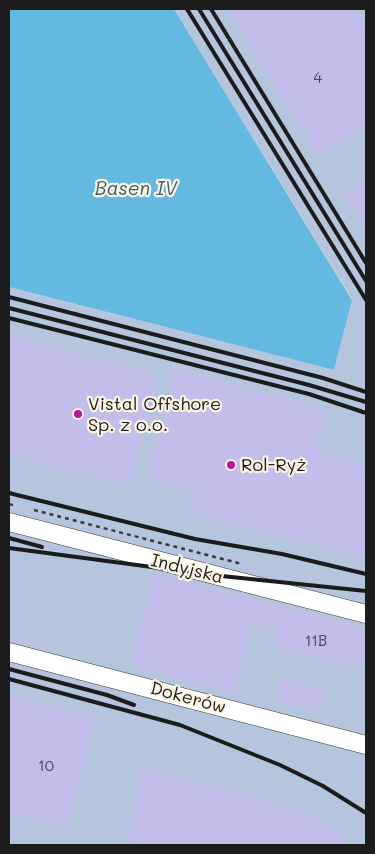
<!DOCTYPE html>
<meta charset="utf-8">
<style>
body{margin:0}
#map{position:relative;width:375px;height:854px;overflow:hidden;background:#f1e7ca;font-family:Mali,sans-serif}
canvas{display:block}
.frame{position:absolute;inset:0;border:10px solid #1c1c1c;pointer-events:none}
</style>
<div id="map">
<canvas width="375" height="854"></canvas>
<div class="frame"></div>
</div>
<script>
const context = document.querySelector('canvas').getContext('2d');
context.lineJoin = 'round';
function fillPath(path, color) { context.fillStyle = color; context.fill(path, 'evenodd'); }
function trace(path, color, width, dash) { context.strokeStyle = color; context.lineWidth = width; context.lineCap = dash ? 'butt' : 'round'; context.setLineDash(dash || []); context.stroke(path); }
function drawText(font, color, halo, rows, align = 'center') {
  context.font = font + ' Mali,sans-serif'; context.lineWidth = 4.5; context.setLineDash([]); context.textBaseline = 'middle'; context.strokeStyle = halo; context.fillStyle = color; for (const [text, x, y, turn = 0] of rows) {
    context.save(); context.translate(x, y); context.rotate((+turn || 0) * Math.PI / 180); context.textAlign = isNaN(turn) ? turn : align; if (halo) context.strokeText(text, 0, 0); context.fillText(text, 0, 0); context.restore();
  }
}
fillPath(new Path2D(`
 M174,9h192v836h-357v-558l325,83 18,-71z`), '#b6c5de');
fillPath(new Path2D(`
 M9,9h165l178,291 -18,70 -325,-83z`), '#64b9e0');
fillPath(new Path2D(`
 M228,9h125l13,21v95l-48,30z
 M366,178v51l-23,-37z
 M9,337l149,38 -28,110 -121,-31z
 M175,370l150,39 -10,41 43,12 -1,3 9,3v88l-176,-44 6,-21 -49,-13z
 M153,574l208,54 -1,6 6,2v28l-13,-3 -1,6 -79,-20 4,-18 -26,-7 -17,70 -104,-27z
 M281,678l44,12 -4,19 -25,-6v4l-21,-6z
 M9,696l86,23 -28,108 -58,-15z
 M143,769l158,42 36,20 14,14h-198l-27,-6z`), '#c3bdeb');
const minor = new Path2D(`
 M9,522l357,92
 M9,652l357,93`);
trace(minor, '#3c3a36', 19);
trace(new Path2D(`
 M9,504l7,2
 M34,510l204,53 2,2`), '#3c3a36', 2.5, [4, 4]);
trace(minor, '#fff', 18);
trace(new Path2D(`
 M187,9l179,291
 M199,9l167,272
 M211,9l155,254
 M9,297l314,81 43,14
 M9,308l300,77 57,17
 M9,318l300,76 57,19
 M9,493l186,46 87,15 84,20
 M9,538l33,9
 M9,548l203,27 154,16
 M9,669l98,26 27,10
 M9,679l171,46 100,40 43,21 43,27`), '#1c1c1c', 4);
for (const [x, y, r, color] of [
 [78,414,5,"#b5179e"],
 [231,465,5,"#b5179e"]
]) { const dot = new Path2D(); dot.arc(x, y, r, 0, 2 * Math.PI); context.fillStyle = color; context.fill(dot); trace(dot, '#fcf5e5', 2); }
drawText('15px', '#464450', null, [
 ["4",318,78],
 ["11B",316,641],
 ["10",46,766]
]);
drawText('18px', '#1c1c1c', '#fcf5e5', [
 ["Vistal Offshore",88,404],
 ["Sp. z o.o.",88,425],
 ["Rol-Ryż",241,465]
], 'left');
drawText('18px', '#1c1c1c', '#fcf5e5', [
 ["Indyjska",187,569,14],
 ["Dokerów",188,698,15]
]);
drawText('italic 19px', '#395b6a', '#fcf5e5', [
 ["Basen IV",136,189]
]);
</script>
